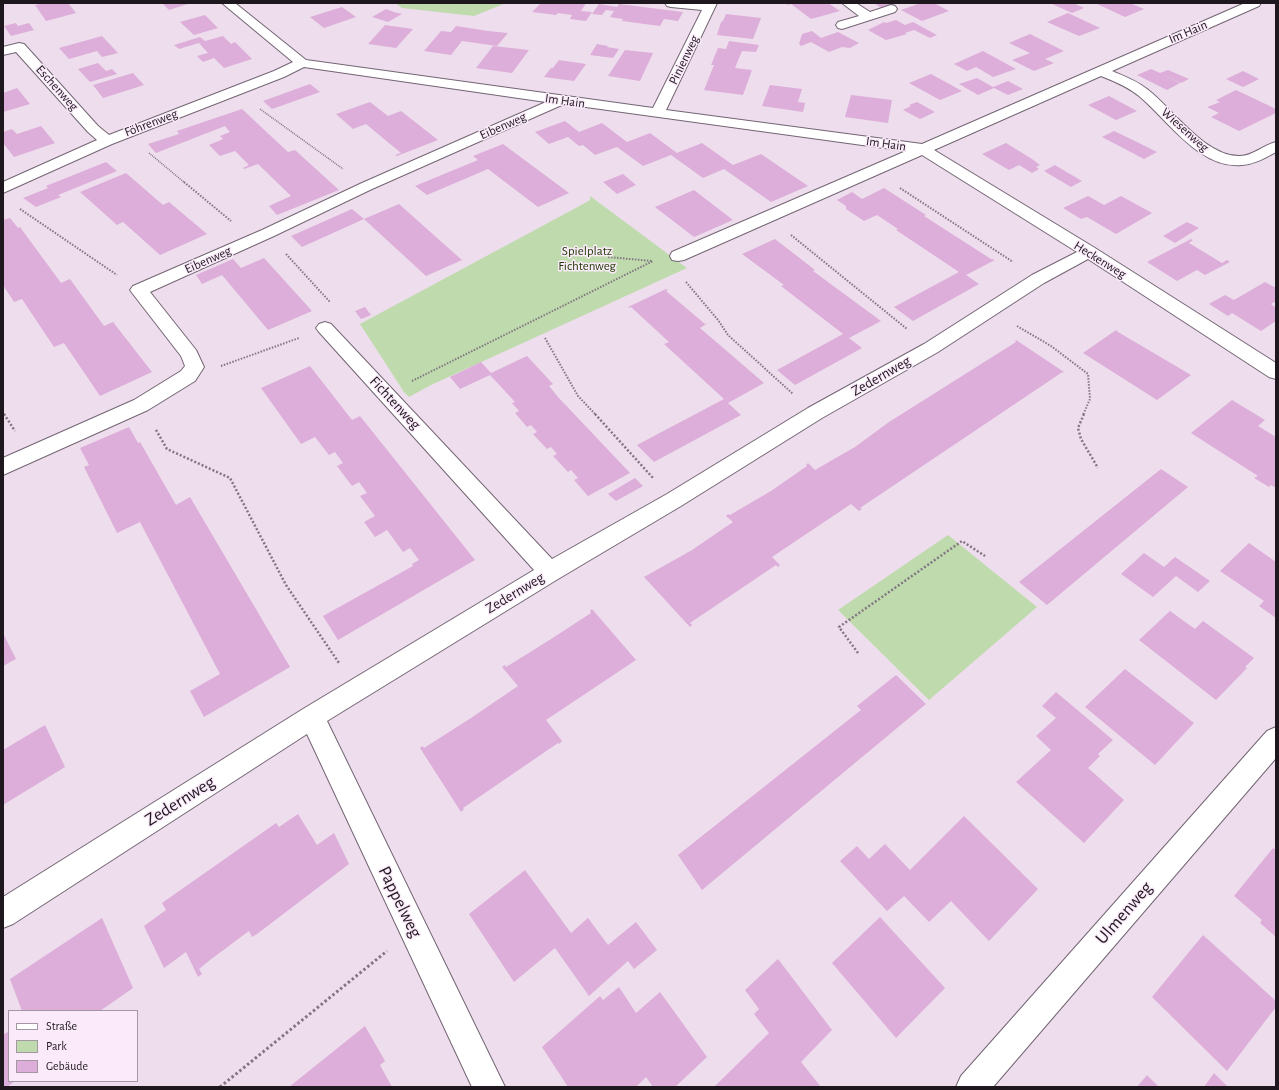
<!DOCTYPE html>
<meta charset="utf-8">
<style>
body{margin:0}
#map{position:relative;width:1279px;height:1090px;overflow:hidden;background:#eedded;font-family:"Alegreya Sans",sans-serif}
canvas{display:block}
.frame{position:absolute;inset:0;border:4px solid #1e181e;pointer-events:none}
.legend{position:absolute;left:8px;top:1010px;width:130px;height:72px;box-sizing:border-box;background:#fbebfa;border:1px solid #a397a2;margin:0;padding:5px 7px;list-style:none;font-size:12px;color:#1e181e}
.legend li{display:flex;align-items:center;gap:8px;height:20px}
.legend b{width:20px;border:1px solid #a397a2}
</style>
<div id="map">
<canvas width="1279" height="1090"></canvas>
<div class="frame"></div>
<ul class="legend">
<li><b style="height:5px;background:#fff"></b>Straße</li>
<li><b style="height:11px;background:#bfdbad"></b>Park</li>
<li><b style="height:11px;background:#dcaed9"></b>Gebäude</li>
</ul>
</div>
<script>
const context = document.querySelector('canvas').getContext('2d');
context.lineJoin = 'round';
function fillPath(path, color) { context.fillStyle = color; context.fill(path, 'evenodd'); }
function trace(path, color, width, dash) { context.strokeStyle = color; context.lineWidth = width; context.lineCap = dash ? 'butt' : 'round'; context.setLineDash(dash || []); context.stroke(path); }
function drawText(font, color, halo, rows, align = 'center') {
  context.font = font + ' "Alegreya Sans",sans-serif'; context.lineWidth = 3; context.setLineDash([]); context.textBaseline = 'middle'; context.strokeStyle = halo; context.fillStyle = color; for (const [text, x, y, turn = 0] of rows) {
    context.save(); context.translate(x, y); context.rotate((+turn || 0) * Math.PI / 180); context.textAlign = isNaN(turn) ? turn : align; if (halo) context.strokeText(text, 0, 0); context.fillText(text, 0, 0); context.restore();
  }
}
fillPath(new Path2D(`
 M395,3h111l-32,13 -72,-8z
 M590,196l97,72 -256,117 -22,12 -5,-5 -44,-68 225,-121 5,-3z
 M948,535l89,72 -108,93 -91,-90z`), '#bfdbad');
fillPath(new Path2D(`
 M45,3h23l8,10 -30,8 -11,-16z
 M162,3h29l-22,7z
 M541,3h45l-5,8 11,1 -6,9 -16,-2 2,-4 -14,-2 -2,2 -24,-3z
 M785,3h43l12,8 -29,8 -20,-15 -3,1z
 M874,3h24l-15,6z
 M921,3h13l15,8 -27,10 -21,-11z
 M1050,3h23l11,5 -12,5z
 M1095,3h35l14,6 -19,8z
 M599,4l18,3 2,-3 64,8 -5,9 -14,-2 -4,7 -38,-5 1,-2 -13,-2 4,-6 -8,-1 -4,5 -10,-1z
 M342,7l14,10 -32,11 -14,-11z
 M386,9l8,3 8,2 -14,8 -16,-5z
 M1068,13l32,15 -21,8 -32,-14z
 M726,14l35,4 -8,21 -36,-4 4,-13 2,-1z
 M205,15l13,13 -24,7 -14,-13z
 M896,20l9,5 8,-3 24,13 -7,3 -16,-8 -9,3 2,1 -21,6 -18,-10 16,-8 2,1z
 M16,23l2,3 11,-3 5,7 -23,6 -7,-10z
 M385,25l28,4 -17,19 -28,-4z
 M456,26l32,5 20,2 -11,13 -35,-5 -11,14 -27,-4 17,-20 10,1z
 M812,31l9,7 17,-6 21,11 -9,5 -8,-1 -13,5 -18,-10 -10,4 -2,-2 3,-10z
 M1030,34l34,17 -19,8 9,4 -20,8 -22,-11 18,-7 -21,-10z
 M102,36l16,17 -16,4 -5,-6 -28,8 -10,-11z
 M223,36l8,8 4,-2 17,17 -28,9 -10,-10 -11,4 -6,-6 11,-3 -9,-10 -20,6 -5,-4 26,-8 5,4z
 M729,41l30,4 -3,7 -14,-1 -7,17 17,2 -9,25 -39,-5 10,-25h-3l7,-17 8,1z
 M597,44l11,2 -1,1 12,2 -6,9 -23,-3z
 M493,46l36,4 -17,23 -36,-5z
 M625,50l28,3 -13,28 -32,-5z
 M983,51l33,18 -23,8 -17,-10 -9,4 -13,-7z
 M559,60l27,4 -12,17 -30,-4 7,-9h2z
 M98,63l8,8 6,-2 5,5 -27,8 -12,-13z
 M1151,69l9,4 8,-3 21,9 -8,4 -21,-10 20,10 -13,7 -30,-15z
 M1243,71l16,8 -16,8 -17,-8z
 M133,73l11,12 -41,13 -10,-13z
 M931,74l31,17 -22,9 -31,-17z
 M977,78l16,9 15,-6 15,8 -15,6 -14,-7 -16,7 -19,-11z
 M310,84l10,8 -48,17 -9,-8z
 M770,85l32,4 -4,13 7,1 -2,9 -41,-6z
 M17,88l13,16 -27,8v-19z
 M1236,90l40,19v4l-37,18 -28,-14 8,-4 -12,-6 13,-5 -4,-2z
 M851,95l41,5 -4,23 -43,-6z
 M1109,96l28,15 -21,9 -28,-15z
 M370,102l18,14 13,-5 37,29 -41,16 -2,-1 6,-2 -35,-29 -13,5 -17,-15z
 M917,102l18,10 -15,7 -17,-9 8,-4 -2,-1z
 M242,109l46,43 7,-2 44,40 -62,25 -8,-9 22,-10 -33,-32 -14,5 -1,-1 6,-3 -14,-14 -15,5 -11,-11 14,-6 -3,-3 10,-4 -5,-6 -69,27 -8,-9 31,-10 -2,-3z
 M565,121l14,11 23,-9 25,19 23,-9 27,20 25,-10 31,22 28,-11 47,32 -37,16 -47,-33 -21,9 -32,-23 -28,11 -26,-19 -22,8 -12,-10 -4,1 -11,-9 -19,7 -14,-12z
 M41,126l14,17 -41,14 -11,-14v-11l9,-3 5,5z
 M1114,131l23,11 20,10 -13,7 -42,-22z
 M1006,143l26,16 8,6 -4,2 3,2 -7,4 -13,-8 -10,5 -27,-16z
 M503,144l66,49 -31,14 -50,-38 -61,26 -12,-9 63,-26 -5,-4z
 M106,162l11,9 -59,24 3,2 -25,10 -13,-9 25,-10 -2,-2z
 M1055,165l3,2 24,14 -11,6 -27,-16z
 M126,173l37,32 6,-3 38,32 -47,21 -37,-33 -6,3 -37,-33z
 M623,174l13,11 -19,9 -14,-12z
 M884,188l42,27 -2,1 67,43 4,1 -29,15 13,9 -66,37 -19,-14 65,-35 -63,-42 2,-1 -21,-14 -13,6 -18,-12v-3l-9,-6 15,-8 10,7z
 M694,190l39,30 -39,17 -39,-30z
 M1088,196l16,9 17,-9 31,17 -36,21 -29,-17 -6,2 -18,-11z
 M399,204l46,41 17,15 -36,16 -62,-57z
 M352,209l12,10 -62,28 -11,-11z
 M10,218l8,10 2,-1 41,56 9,-4 34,47 9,-4 39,50 -52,24 -36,-53 -10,4 -32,-48 -8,3 -11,-17v-65z
 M1187,222l12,6 -24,15 -12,-7z
 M775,239l40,31 -2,1 68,50 -32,17 13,10 -67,37 -18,-15 66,-36 -62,-48 3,-1 -42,-31z
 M1191,239l2,1 -4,3 33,20 5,-3 3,2 -25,13 -8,-5 -20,11 -30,-19z
 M264,258l48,53 -44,19 -46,-55 -20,9 -6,-9 37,-16 8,9z
 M1265,282l11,6v13l-5,3 5,4v13l-15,10 -29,-18 -4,3 -19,-12 16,-9 9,5z
 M666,289l2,1 -2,1 39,33 3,-1 -8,5 64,55 -36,20 13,12 -87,47 -17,-17 87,-46 -60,-55 5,-2 -38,-35 -2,1 -1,-1z
 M365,307l6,8 -10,4 -6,-8z
 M1116,330l2,2 73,43 -34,25 -74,-47z
 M1016,340l48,32 -3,1 -201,135 2,1 -3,2 -8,-7 -79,53 8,8 -2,2 -2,-2 -86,58 2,2 -2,2 -46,-50 48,-27 41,-28 -7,-6 2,-2 2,1 41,-24 36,-25 -1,-1 2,-2 7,7 40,-23 34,-25 127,-80 -1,-1z
 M527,356l26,28 -4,2 9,11 72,76 -42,23 -14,-16 4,-2 -7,-8 -3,2 -15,-16 4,-2 -6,-7 -4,2 -14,-15 4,-2 -6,-7 -4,2 -12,-14 4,-2 -7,-8 3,-1 -25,-27 -30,14 -10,-12 31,-15 10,11z
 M310,366l42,54 8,-4 115,144 -137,80 -15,-24 90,-50 -1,-2 7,-4 -9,-12 -7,4 -16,-22 -12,7 -11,-15 11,-6 -15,-20 7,-3 -8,-11 -7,4 -15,-20 6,-3 -8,-11 -6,3 -14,-18 -14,7 -40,-56z
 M1232,400l33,20 -7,6 18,11v51l-5,-3 -2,2 -15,-9 4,-2 -67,-43z
 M129,427l9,16 2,-1 36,63 14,-8 100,170 -86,50 -14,-26 30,-17 -80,-152 -23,11 -33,-66 5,-2 -9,-17z
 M1161,469l27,18 -141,118 -28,-23z
 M635,478l8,8 -27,15 -8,-7z
 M1249,543l27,19v56l-17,-12 5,-5 -44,-30z
 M1144,553l20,14 11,-10 35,24 -12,11 -22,-16 -23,21 -32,-23z
 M592,609l44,51 -90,60 16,21 -3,3 -1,-1 -95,65 1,1 -3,3 -41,-64 3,-2 1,2 47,-30 47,-32 -16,-19 3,-2 1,2 42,-26 43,-28 -1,-2z
 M1170,611l25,18 8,-8 51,37 -9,9 2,1 -31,32 -77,-60z
 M3,633l13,26 -13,7z
 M1125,669l69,54 -39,42 -70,-58z
 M896,675l30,29 -224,186 -24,-35 183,-145 -4,-4z
 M1056,692l57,48 -15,14 2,2 -12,12 36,32 -40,43 -68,-61 35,-32 -15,-14 20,-18 -14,-12z
 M45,725l20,42 -62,38v-55z
 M298,814l19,31 17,-12 15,31 -92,70 -5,3 -3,-6 -39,29 -11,9 3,5 -4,3 -12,-25 -22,16 -20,-42 22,-16 -4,-7 114,-80 3,4z
 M964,816l74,73 -49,52 -38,-40 -22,21 -25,-26 -17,15 -47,-50 17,-15 12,13 16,-15 25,26z
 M1273,848l3,2v87l-16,-14 2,-3 -28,-24z
 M525,870l46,63 17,-15 20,27 28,-23 21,28 -23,19 -6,-8 -39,35 -34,-48 -41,34 -45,-68z
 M880,917l65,71 -49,50 -64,-75z
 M102,918l31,70 -33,23h-78l-12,-32z
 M1203,935l73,66v6l-49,64 -75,-74z
 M778,959l54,71 -31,32 20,25h-107l55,-54 -15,-19 5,-5 -14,-19z
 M619,987l17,26 24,-21 47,65 -32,30h-22l-7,-10 -10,10h-68l-26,-40 58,-51 3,4z
 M365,1026l20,35 -5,4 12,22h-103z
 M9,1031v50h6l-8,6h-4v-52z
 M1214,1073l14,14h-24z
 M1147,1075l12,12h-22z`), '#dcaed9');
const minor = new Path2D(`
 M222,3h13l71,57 347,48 49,-98 -31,-3 -4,-1 -2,-3h52l-51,107 256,34 323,-141h16l-2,3 -147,65c12,5 25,10 35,18 26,20 58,68 93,67 13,0 23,-11 36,-14v10c-11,6 -21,12 -34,13 -42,5 -75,-46 -103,-69 -11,-9 -25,-15 -38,-20l-167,74 161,98 181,115v16l-7,-2 -181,-118 -44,24 -106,69 -116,66 -141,88 -123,73 -231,142 178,366h-33l-165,-353 -294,190 -10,4v-31l300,-188 231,-139 -215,-238 -3,-4 3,-4 6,-2 6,2 221,235 115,-65 141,-86 116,-64 108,-69 45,-23 -155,-97 -238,105 -6,1 -6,-1 -2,-4 2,-4 234,-101 -342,-47 -192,85 -98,47 -124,56 46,58 8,17 -9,14 -47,29 -145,65v-17l131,-58 47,-29 4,-5 -4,-10 -48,-62 -3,-4 3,-4 129,-56 100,-47 184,-81 -242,-35 -20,10 -172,67 -109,49v-11l94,-42 -9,-8 -72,-80 -13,3v-8l16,-4 5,1 74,82 11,9 165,-64 19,-9z
 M842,3h14l14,9 21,-7 4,1 2,3 -2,3 -53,17 -4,-1 -2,-3 2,-3 21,-6z
 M1276,727v31l-283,329h-37l5,-11 306,-345z`);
trace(minor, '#736573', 2);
trace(new Path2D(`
 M260,109l83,60
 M149,153l36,30`), '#817681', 1.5, [1, 1]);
trace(new Path2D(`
 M184,182l47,39
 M900,188l113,74
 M20,209l97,66
 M791,235l116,94
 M286,254l44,48
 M608,257l44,4
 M686,282l32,38 10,15 65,59
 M1017,326l34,20 37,28 2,25 -7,16
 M545,338l33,58 18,19
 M221,366l78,-28
 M412,381l241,-120
 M3,413l1,2`), '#817681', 2, [1.5, 1.5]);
trace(new Path2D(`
 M4,414l11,17
 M595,414l58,64
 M1084,414l-6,14 3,11 17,29
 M156,430l11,19 63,29 56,107 53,78
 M858,653l-19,-26 123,-86 23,15`), '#817681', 2.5, [2, 2]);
trace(new Path2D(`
 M220,1087l167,-136`), '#817681', 3, [2.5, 2.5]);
fillPath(minor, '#fff');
drawText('13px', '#1e181e', '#fbebfa', [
 ["Im Hain",1188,32,-23],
 ["Pinienweg",684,60,-64],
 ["Eschenweg",57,88,48],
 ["Im Hain",565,101,8],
 ["Föhrenweg",151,123,-21],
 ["Eibenweg",503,126,-24],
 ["Wiesenweg",1185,130,42],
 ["Im Hain",886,144,8],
 ["Eibenweg",208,260,-24],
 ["Heckenweg",1100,260,32]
]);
drawText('13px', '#203c04', '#fbebfa', [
 ["Spielplatz",587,251],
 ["Fichtenweg",587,266]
]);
drawText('15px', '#1e181e', '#fbebfa', [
 ["Zedernweg",881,376,-30],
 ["Fichtenweg",395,403,47],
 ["Zedernweg",515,593,-31]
]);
drawText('18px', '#1e181e', '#fbebfa', [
 ["Zedernweg",180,801,-32],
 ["Pappelweg",400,902,64],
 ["Ulmenweg",1124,913,-49]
]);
</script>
